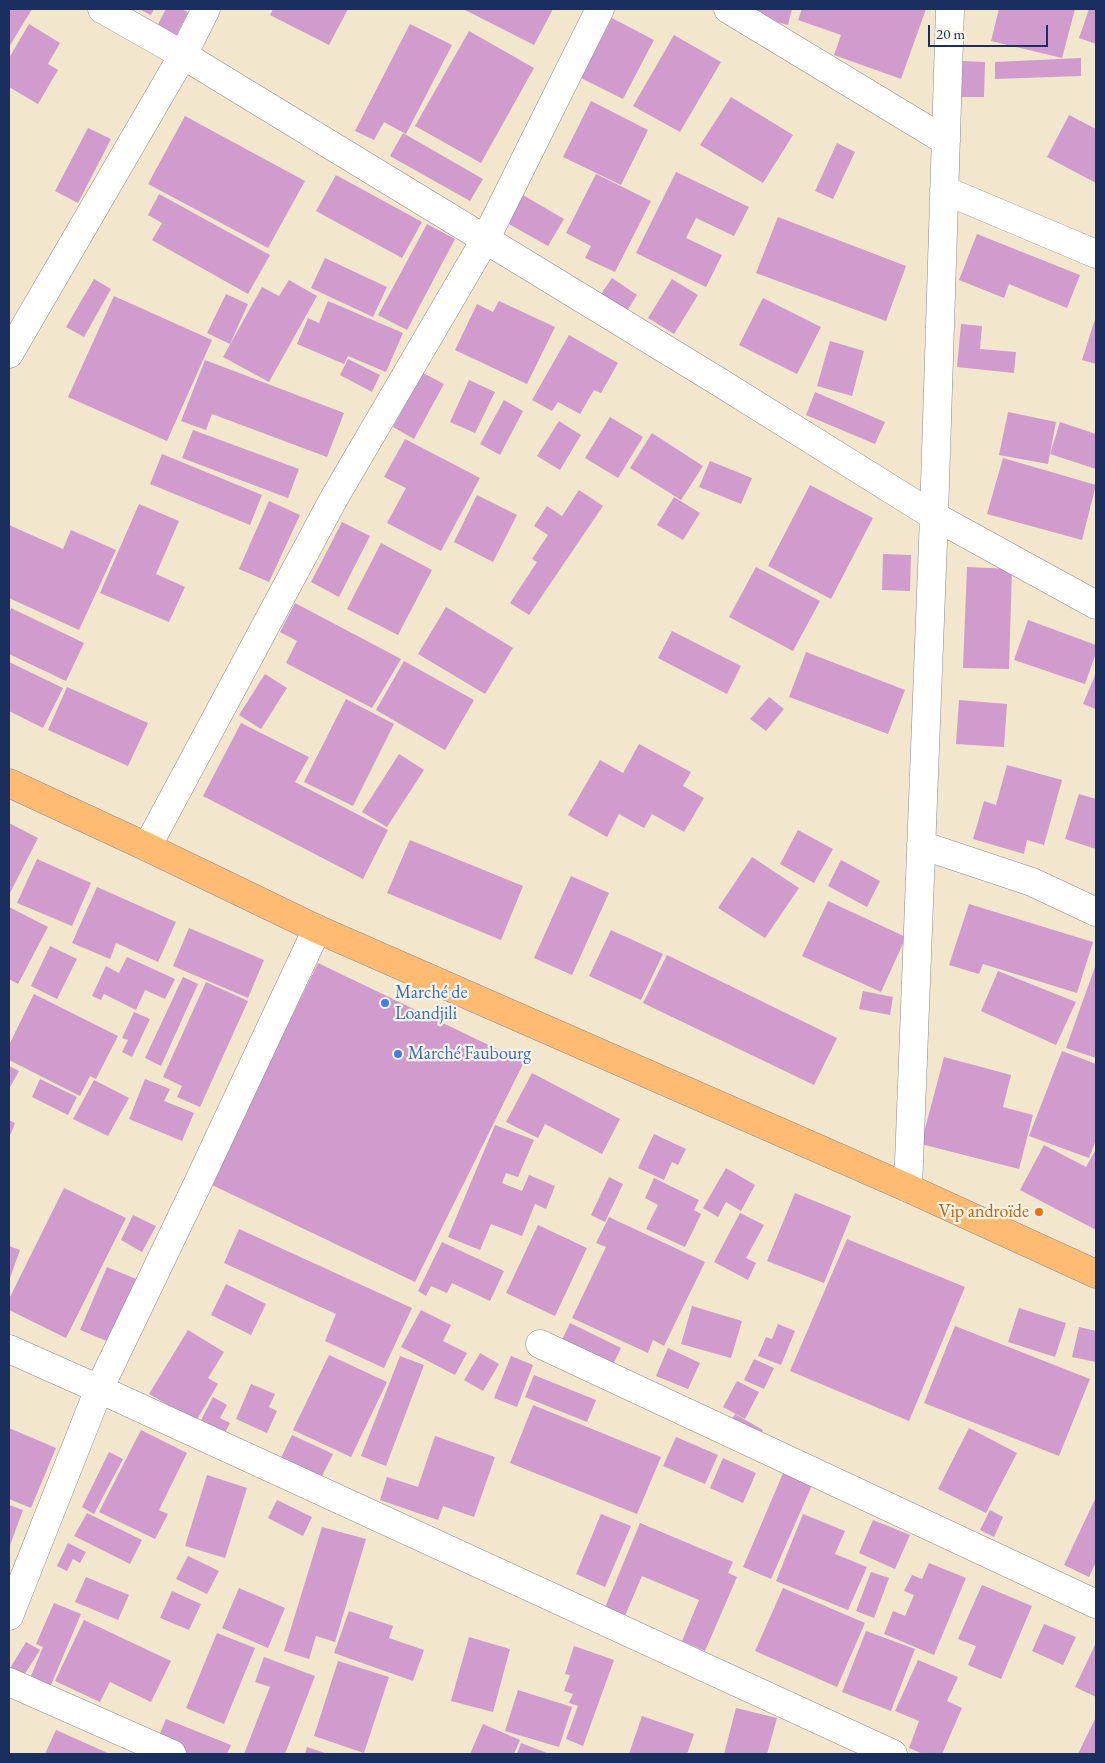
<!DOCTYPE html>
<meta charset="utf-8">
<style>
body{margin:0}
#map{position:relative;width:1105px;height:1763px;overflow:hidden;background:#f2e6cd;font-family:"EB Garamond",serif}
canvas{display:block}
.frame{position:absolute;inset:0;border:10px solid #1b2f5e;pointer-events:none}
.scale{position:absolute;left:928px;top:25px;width:120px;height:22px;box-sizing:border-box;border:2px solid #1b2f5e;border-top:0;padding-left:6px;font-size:15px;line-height:18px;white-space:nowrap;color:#1b2f5e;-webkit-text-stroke:4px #f7f3e8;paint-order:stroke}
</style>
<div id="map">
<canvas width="1105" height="1763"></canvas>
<div class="frame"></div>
<div class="scale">20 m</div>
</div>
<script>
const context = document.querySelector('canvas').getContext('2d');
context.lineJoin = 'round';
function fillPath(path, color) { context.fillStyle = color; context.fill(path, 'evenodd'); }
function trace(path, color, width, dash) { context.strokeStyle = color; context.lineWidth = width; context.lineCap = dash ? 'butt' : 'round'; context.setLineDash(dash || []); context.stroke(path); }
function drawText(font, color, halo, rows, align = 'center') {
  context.font = font + ' "EB Garamond",serif'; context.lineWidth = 4.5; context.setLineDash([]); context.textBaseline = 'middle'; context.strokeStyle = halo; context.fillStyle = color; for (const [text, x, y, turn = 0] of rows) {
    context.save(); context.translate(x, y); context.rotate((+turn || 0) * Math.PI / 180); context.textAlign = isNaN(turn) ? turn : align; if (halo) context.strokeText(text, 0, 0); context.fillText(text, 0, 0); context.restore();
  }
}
fillPath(new Path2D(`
 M9,9h23l-23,38z
 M139,9h15l-3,6z
 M166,9h15l7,3 -14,28 -19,-10z
 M273,9h75l-19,36 -59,-30z
 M463,9h90l-19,36z
 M733,9h59l-4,16 -55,-14z
 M802,9h124l-25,70 -67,-24 7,-20 -43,-15z
 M999,9h76l-13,49 -71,-17z
 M1089,9h7v35l-17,-6z
 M612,18l42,22 -31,59 -42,-21z
 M29,24l31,19 -12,21 10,6 -20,34 -29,-17v-29z
 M410,24l42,21 -46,89 -22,-12 -10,18 -19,-9z
 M469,31l65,37 -53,95 -66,-37z
 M674,35l47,27 -41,70 -47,-26z
 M1081,58v18l-86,3v-17z
 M962,61l23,1 -1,35h-23z
 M731,97l62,38 -30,48 -63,-38z
 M591,101l57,29 -27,55 -58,-28z
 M1069,115l27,14v54l-49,-26z
 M185,116l120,65 -37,67 -120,-64z
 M88,128l23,11 -33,64 -23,-12z
 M403,133l80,46 -13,22 -80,-45z
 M837,143l18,9 -22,47 -18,-8z
 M676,172l73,35 -15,29 -38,-18 -10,20 36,17 -16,32 -70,-34z
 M596,174l55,27 -36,71 -30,-14 6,-12 -25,-13z
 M336,175l86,47 -20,36 -86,-47z
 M159,194l111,61 -22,39 -96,-54 10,-17 -14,-8z
 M523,195l41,24 -16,27 -41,-23z
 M778,217l128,49 -20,55 -130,-48z
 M427,224l28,15 -48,91 -29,-15z
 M977,234l103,41 -13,33 -58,-24 -5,14 -45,-18z
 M325,258l62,29 -14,30 -62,-29z
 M612,278l25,17 -12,19 -26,-17z
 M94,279l17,10 -27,48 -18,-10z
 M672,279l26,16 -24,39 -26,-16z
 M289,280l28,16 -48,86 -46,-25 39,-70 17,9z
 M226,294l22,10 -18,40 -23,-11z
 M114,296l98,44 -45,101 -99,-44z
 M763,298l58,29 -24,47 -58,-29z
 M328,301l75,32 -17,39 -38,-16 -4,8 -47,-20 11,-26 11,5z
 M499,301l56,26 -28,57 -72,-34 22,-46 16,8z
 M1096,316v48l-14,-4z
 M961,324l21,2 -2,23 36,3 -2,21 -57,-6z
 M569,335l49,28 -17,30 -7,-3 -14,24 -22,-12 -6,9 -20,-11z
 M830,341l34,10 -12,45 -35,-10z
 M348,359l32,16 -8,17 -32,-17z
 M205,360l139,53 -17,44 -115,-43 -6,16 -25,-9z
 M423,373l21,11 -30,55 -21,-12z
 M469,380l26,12 -20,41 -25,-11z
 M815,392l70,30 -10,22 -69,-29z
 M504,400l19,11 -23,44 -20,-11z
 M1008,412l48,10 -8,42 -49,-9z
 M610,417l33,20 -25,41 -33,-20z
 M559,421l22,14 -21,35 -23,-14z
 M1060,422l36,12v35l-46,-15z
 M193,430l106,39 -11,29 -106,-40z
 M652,433l51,33 -22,34 -51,-32z
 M405,439l75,39 -39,73 -54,-28 19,-35 -22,-11z
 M162,454l100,41 -12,30 -100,-41z
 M1003,458l93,27 -14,55 -95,-26z
 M710,461l42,17 -11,26 -42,-17z
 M810,485l63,33 -42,81 -63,-33z
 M579,490l24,16 -74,109 -19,-12 27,-41 -5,-3 16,-24 -14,-9 13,-20 15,10z
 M477,495l40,20 -24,47 -39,-20z
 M674,497l26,16 -17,27 -26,-15z
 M269,501l31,14 -31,67 -30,-13z
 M139,504l40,17 -23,53 29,13 -16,35 -69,-29z
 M342,522l28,14 -31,61 -28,-15z
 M9,525l54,24 8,-19 45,20 -37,80 -70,-32z
 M381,543l51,27 -34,65 -51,-26z
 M883,554l28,1 -1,36 -28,-1z
 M756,567l64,34 -27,50 -64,-34z
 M967,567l45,2 -3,100 -46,-1z
 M295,603l106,56 -29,49 -86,-45 11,-22 -17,-9z
 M446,607l67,41 -28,46 -67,-40z
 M11,608l73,35 -18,38 -57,-27v-41z
 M1028,620l68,25v8l-11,31 -71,-24z
 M672,631l69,35 -14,28 -69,-36z
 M806,652l99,38 -17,44 -99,-37z
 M404,661l70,39 -29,50 -69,-40z
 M9,662l54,26 -20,40 -34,-17z
 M1096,673v36l-13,-5z
 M265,674l22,14 -26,41 -22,-14z
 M67,687l81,36 -20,43 -80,-36z
 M769,697l15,12 -18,22 -16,-12z
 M346,699l48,25 -41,82 -49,-24z
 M959,700l48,4 -3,43 -48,-3z
 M241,723l68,34 -14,25 93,48 -25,49 -160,-83z
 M639,744l52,28 -8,14 21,12 -20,34 -32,-18 -8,14 -25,-14 -12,23 -39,-22 32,-55 23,13z
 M399,754l25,16 -37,57 -25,-15z
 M1007,765l55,15 -18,65 -17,-5 -3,14 -51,-15 11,-38 12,4z
 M1079,794l17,5v50l-31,-10z
 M9,823l29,15 -29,57z
 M798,830l35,19 -19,34 -34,-19z
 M410,840l113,46 -22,54 -114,-47z
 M752,857l47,31 -34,50 -47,-30z
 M37,859l54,24 -19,43 -55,-23z
 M841,860l39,21 -13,26 -39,-21z
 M571,876l38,17 -37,82 -38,-17z
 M97,887l79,35 -18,40 -42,-19 -6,16 -38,-16z
 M828,901l78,36 -25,55 -79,-36z
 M969,904l124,38 -16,51 -94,-29 -4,10 -30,-9z
 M9,907l39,20 -30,57 -9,-5z
 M189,928l75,32 -16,38 -75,-32z
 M611,930l52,24 -22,46 -52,-24z
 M50,946l27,13 -20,40 -26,-13z
 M667,955l170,83 -23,47 -171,-82z
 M127,957l48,22 -10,20 -20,-9 -9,20 -32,-16 -3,6 -9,-4 14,-30 13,7z
 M318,963l206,99 -109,220 -205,-98z
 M1096,964v94l-30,-10z
 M998,971l78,31 -20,43 -75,-34z
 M183,977l15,7 -37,82 -16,-8z
 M206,982l42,19 -48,106 -23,-10 5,-11 -19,-9z
 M863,991l30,6 -3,18 -31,-6z
 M34,994l84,42 -22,43 -6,-3 -10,20 -71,-36v-15z
 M134,1012l16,7 -18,38 -10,-5 6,-12 -6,-2z
 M1062,1051l34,13v76l-7,18 -60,-22z
 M944,1057l67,18 -8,32 30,8 -14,54 -98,-25z
 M9,1066l10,5 -10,18z
 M532,1073l88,46 -18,35 -57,-30 -7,14 -32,-16z
 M40,1079l37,18 -9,18 -36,-18z
 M145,1079l25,10 -6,12 30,12 -12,28 -53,-22z
 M94,1080l35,18 -21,38 -35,-17z
 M9,1120l6,3 -6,15z
 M495,1125l39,15 -16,37 -12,-4 -4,10 20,8 7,-16 26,11 -9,23 -11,-5 -13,32 -31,-12 -11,26 -32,-13z
 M654,1134l32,15 -8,16 -6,-3 -8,18 -26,-12z
 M1044,1145l42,22 10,-18v81l-76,-40z
 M726,1168l29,17 -14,26 -15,-9 -8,15 -15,-9z
 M609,1177l14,7 -18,38 -14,-7z
 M654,1178l45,22 -5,10 7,4 -16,33 -39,-18 12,-24 -13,-7z
 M64,1188l62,30 -60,120 -57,-28v-11z
 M795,1193l56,23 -27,67 -57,-22z
 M740,1213l24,12 -18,33 10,5 -8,17 -34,-18z
 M133,1215l23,11 -14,26 -21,-12z
 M609,1217l96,45 -41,84 -11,-6 -5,13 -76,-35 34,-71 -10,-4z
 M538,1225l49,23 -32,68 -49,-23z
 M239,1229l173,79 -28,60 -59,-27 11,-27 -112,-51z
 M847,1239l118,48 -56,134 -119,-50z
 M442,1242l62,29 -14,30 -38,-18 -5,10 -16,-7 -5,10 -8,-5z
 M9,1246l11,4 -11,31z
 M107,1267l29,12 -27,63 -29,-12z
 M226,1284l40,20 -15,31 -40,-20z
 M692,1306l50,15 -11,37 -50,-14z
 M1019,1308l47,15 -11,34 -47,-15z
 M421,1310l30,15 -8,16 24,12 -12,22 -54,-28z
 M570,1323l51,25 -10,21 -51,-25z
 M778,1324l17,7 -14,34 -23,-9 8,-19 6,2z
 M955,1326l135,53 -31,77 -135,-53z
 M1079,1327l17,4v31l-24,-5z
 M188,1330l36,22 -16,26 10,6 -22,37 -47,-27z
 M668,1348l32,15 -12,26 -32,-13z
 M480,1353l19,11 -16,27 -19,-11z
 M329,1355l58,27 -36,75 -58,-27z
 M400,1356l24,9 -38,101 -25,-10z
 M511,1356l22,9 -16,42 -23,-9z
 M754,1359l20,9 -10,21 -20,-9z
 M534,1375l62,25 -9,22 -62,-25z
 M737,1381l22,11 -14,27 -22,-12z
 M251,1384l24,10 -6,13 8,4 -10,22 -31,-14z
 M213,1397l14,8 -7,13 10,5 -7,14 -24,-13z
 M533,1405l128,52 -24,57 -127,-51z
 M735,1414l28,16 -5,9 -29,-16z
 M9,1428l47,20 -25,60 -22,-9z
 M969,1428l48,25 -31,60 -48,-24z
 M141,1430l46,23 -28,57 9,4 -13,25 -56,-27z
 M292,1435l41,19 -17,34 -40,-20z
 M435,1436l60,21 -21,60 -31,-11 -5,14 -58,-20 7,-23 31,10z
 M676,1437l42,18 -13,29 -42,-18z
 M109,1452l14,7 -29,55 -12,-7z
 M723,1458l33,15 -13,30 -33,-15z
 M784,1471l29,12 -42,96 -28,-12z
 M207,1475l40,13 -22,70 -40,-12z
 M1096,1497v65l-7,15 -25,-12z
 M277,1500l35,17 -9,19 -35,-18z
 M9,1505l14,5 -14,38z
 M990,1510l13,7 -9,20 -14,-7z
 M87,1513l55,27 -12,24 -56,-28z
 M601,1514l30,12 -26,61 -29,-13z
 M803,1514l42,17 -10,23 32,13 -19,43 -72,-29z
 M873,1520l37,15 -15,34 -36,-16z
 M640,1523l93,39 -5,11 9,4 -32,74 -23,-10 17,-41 -57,-24 -18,42 -20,-8z
 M322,1527l44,12 -31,103 -19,-6 -7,23 -25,-8z
 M68,1543l18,9 -6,11 -7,-4 -6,12 -10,-5z
 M188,1556l31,15 -12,23 -31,-15z
 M929,1563l37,15 -32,77 -50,-21 9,-23 12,5 9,-21 -10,-4 8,-16 10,4z
 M871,1572l18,6 -15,40 -18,-7z
 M86,1577l43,18 -11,25 -43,-18z
 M982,1585l50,21 -31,73 -33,-14 8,-19 -18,-7z
 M239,1588l46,20 -17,40 -46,-20z
 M783,1588l82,35 -28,64 -82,-36z
 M172,1591l29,13 -12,26 -29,-12z
 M54,1603l27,11 -33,78 -20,-9 15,-36 -7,-3z
 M349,1611l44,15 -4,12 35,12 -11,31 -79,-28z
 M84,1620l87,41 -20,41 -41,-20 -10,20 -45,-21z
 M1044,1624l32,13 -13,28 -31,-14z
 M866,1631l49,18 -24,62 -49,-19z
 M217,1633l38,15 -31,76 -38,-16z
 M469,1637l41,12 -17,63 -42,-11z
 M26,1642l14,8 -21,33 -10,-13z
 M1096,1643v54l-21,-10z
 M574,1646l40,14 -31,86 -17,-7 12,-33 -9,-3 4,-9 -9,-3 6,-16 -5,-1z
 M264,1657l51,19 -30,78h-41l26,-67 -15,-5z
 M918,1660l40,17 -11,24 15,7 -20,46h-19l-14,-6 10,-27 -24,-10z
 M338,1661l51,16 -25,76 -50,-17z
 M518,1690l54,17 -13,40 -54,-16z
 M736,1708l41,10 -10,36h-43z
 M642,1716l52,18 -7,20h-58z
 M1096,1717v37h-18z
 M166,1719l65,26 -4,9h-49l-23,-9z
 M483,1724l37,16 -6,14h-44z
 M56,1730l54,24h-65z
 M521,1743l29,11h-33z
 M307,1747l21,7h-23z`), '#cf9ccd');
const minor = new Path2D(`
 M102,9l81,46 533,325 218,136 162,89
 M728,9l218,132
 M944,190l152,64
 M9,354l174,-299 23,-46
 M921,845l111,37 64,30
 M147,847l186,-347 152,-260 115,-231
 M908,1188l26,-672 16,-507
 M540,1344l556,260
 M9,1349l90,40 794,365
 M9,1616l90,-227 98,-204 120,-256
 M9,1682l163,72`);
const trunk = new Path2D(`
 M9,783l138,64 170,82 591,259 188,86`);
trace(minor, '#868a96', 29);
trace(trunk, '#868a96', 29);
trace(minor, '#fff', 28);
trace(trunk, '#febb71', 28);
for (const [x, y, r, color] of [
 [385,1003,5,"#3f7fe0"],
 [398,1054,5,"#3f7fe0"],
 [1039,1212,5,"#e8710a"]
]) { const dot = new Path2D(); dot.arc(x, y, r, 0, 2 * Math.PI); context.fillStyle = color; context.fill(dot); trace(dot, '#f7f3e8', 2); }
drawText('18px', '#366cbe', '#f7f3e8', [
 ["Marché de",395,993],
 ["Loandjili",395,1014],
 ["Marché Faubourg",408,1054]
], 'left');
drawText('18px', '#c56008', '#f7f3e8', [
 ["Vip androïde",1029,1212]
], 'right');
</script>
